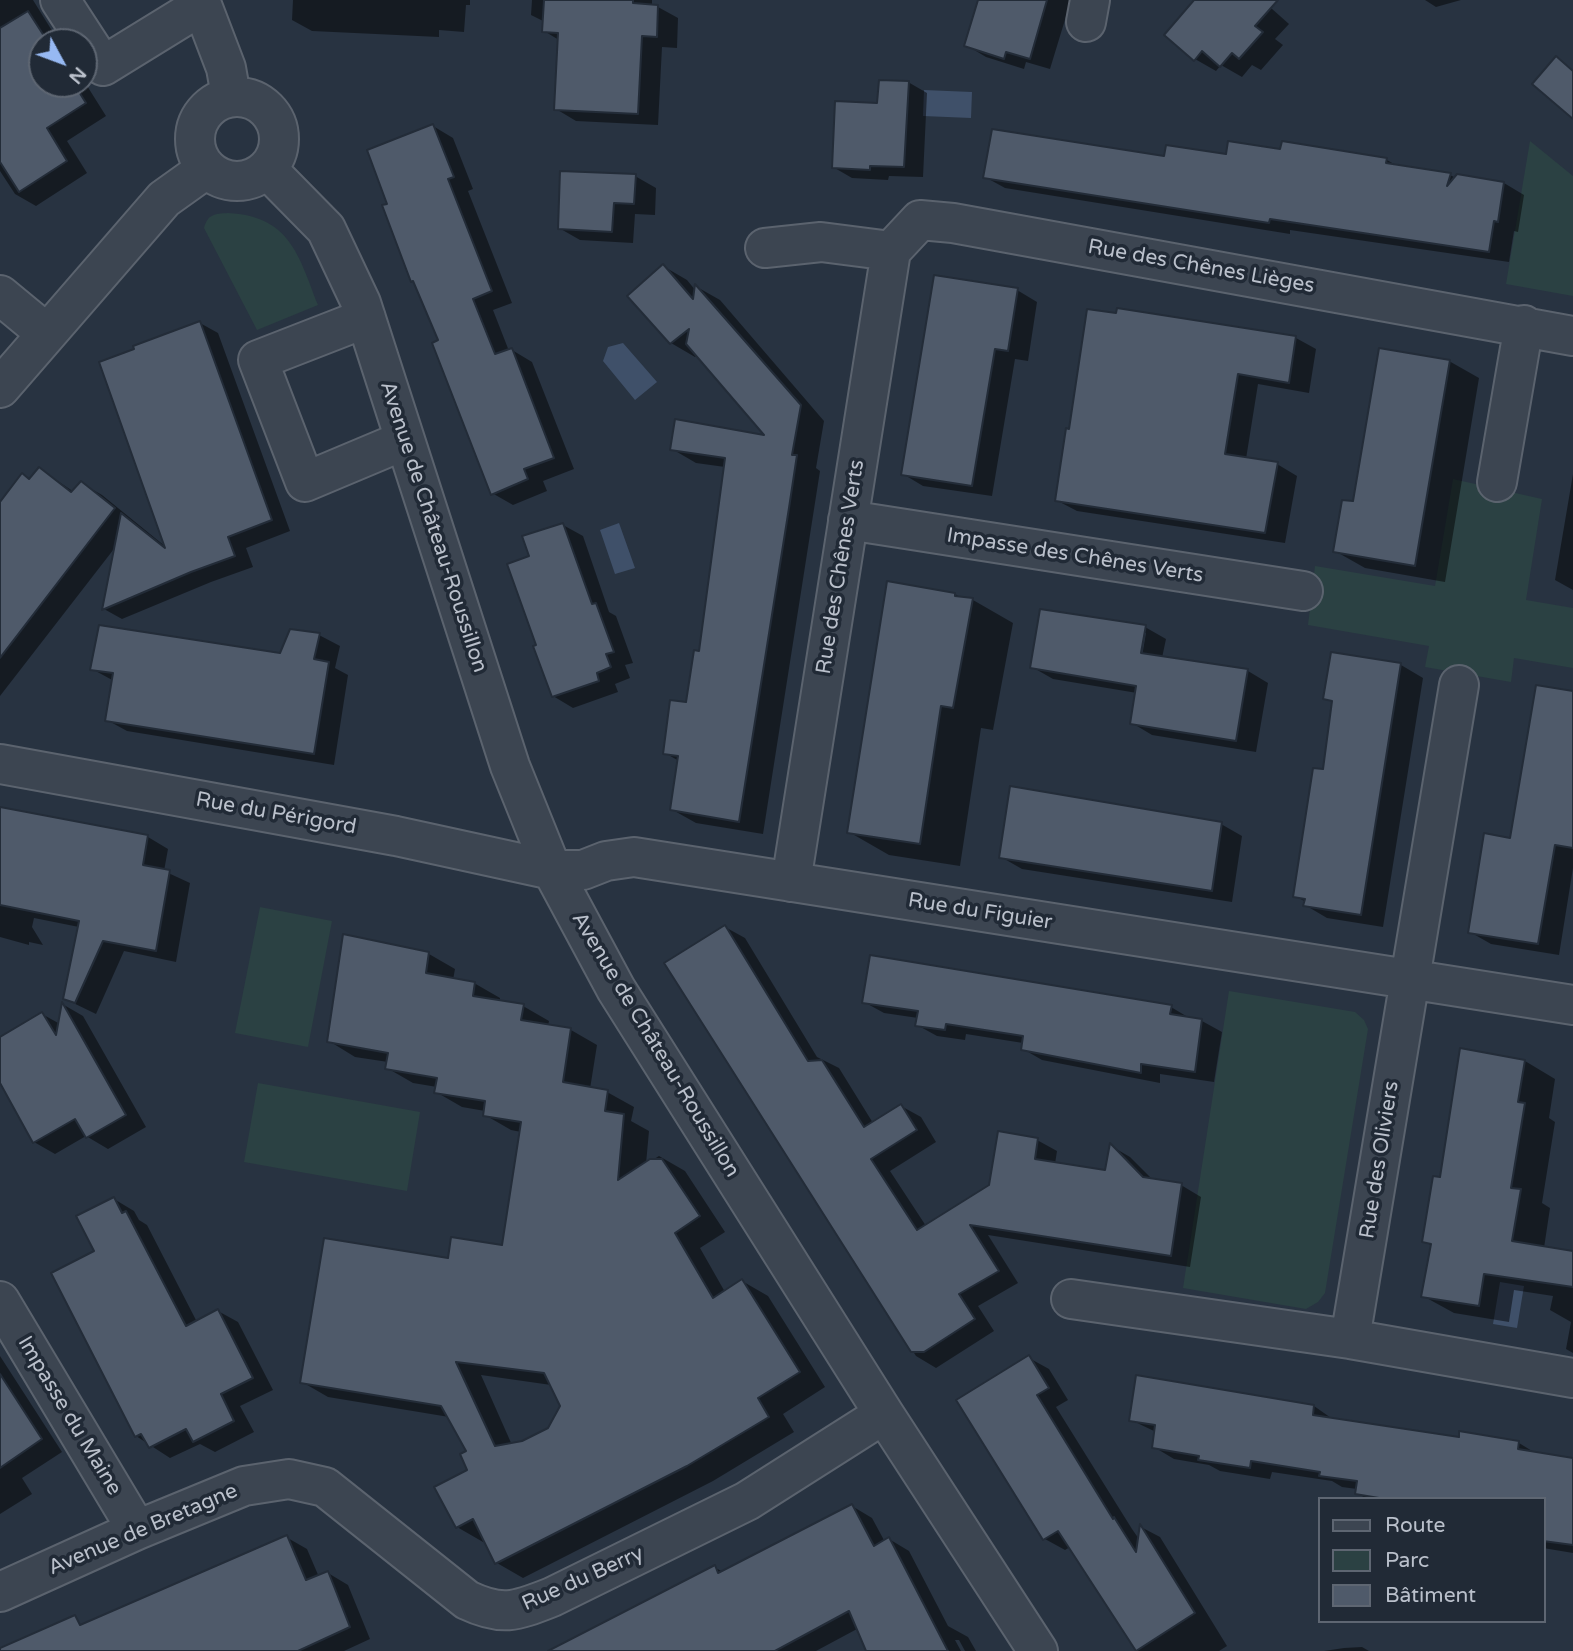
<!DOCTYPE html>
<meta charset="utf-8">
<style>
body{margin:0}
#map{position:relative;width:1573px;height:1651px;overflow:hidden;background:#283341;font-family:"Varela Round",sans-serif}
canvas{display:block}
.legend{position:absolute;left:1318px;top:1497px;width:228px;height:126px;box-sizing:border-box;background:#212a36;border:2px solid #5e6672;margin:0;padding:9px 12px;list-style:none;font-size:21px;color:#bac0cb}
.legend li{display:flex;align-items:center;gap:14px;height:35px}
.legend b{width:35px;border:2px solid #5e6672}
.north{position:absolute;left:28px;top:28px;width:70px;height:70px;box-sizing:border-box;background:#212a36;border:2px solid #5e6672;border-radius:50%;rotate:131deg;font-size:19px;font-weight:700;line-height:28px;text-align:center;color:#bac0cb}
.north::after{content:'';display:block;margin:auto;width:24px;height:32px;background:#97b9f3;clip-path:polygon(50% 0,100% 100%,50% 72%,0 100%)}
</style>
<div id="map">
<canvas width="1573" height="1651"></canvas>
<ul class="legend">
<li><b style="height:9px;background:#3c4551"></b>Route</li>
<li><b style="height:19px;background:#2b4143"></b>Parc</li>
<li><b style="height:19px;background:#4f5a6a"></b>Bâtiment</li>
</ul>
<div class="north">N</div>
</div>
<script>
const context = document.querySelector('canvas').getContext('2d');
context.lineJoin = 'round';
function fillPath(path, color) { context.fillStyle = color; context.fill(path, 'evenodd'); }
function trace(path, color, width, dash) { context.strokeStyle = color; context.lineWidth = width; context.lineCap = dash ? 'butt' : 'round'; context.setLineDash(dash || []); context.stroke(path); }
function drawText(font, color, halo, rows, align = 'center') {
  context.font = font + ' "Varela Round",sans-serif'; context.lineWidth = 7; context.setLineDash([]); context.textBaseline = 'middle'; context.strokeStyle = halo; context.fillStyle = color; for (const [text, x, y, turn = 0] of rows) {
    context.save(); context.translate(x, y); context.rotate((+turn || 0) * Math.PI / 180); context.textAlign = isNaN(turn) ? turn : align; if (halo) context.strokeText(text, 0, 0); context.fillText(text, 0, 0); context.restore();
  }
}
fillPath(new Path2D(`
 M1530,141l43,35v120l-67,-12z
 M228,213c62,3 71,43 90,92l-61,25 -53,-102c4,-14 10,-14 24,-15z
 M1453,479l89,20 -16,101 47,8v60l-59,-10 -3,24 -86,-15 4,-21 -121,-21 7,-59 120,20z
 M260,907l72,14 -24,126 -73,-14z
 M1229,991l126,21 9,8 4,9 -43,264 -7,9 -12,7 -123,-21z
 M258,1083l162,29 -13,79 -163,-29z`), '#2b4143');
fillPath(new Path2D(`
 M924,90l48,2 -1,26 -48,-2z
 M623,343l34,39 -22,18 -32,-39 5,-14z
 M619,523l16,45 -20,6 -15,-44z
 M1500,1282l24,4 -7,42 -24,-4z`), '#3f5069');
fillPath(new Path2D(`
 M0,0h33l26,42h-17v42h42v-3l22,35 -39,25 20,32 -51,33 -21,-12 -15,-23z
 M293,0h177v5h-4l-2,27 -25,-2v7l-127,-6 -20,-11z
 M532,0h120v6l6,1 20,11 -1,30 -15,-1 -4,78 -82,-4 -20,-12 3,-69 -15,-9 1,-9 -14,-7z
 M980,0h91l-21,69 -24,-7 -2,7 -38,-12 -20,-12z
 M1198,0h64l27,24 -14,15 8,6 -22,25 -9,-5 -10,12 -21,-12 -5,6 -21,-12z
 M1425,0h36l-25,7z
 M908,82l19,11 -4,84 -34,-1 -1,4 -36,-2 -19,-11 46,-62z
 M433,126l20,12 20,51 -5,2 44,112 -19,7 16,41 3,-1 20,12 42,107 -31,12 4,10 -34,14 -21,-12 -52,-152 -27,-60 -24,-76z
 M1283,143l104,17 12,7 51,8 6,3 48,5 20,12 -6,37 -4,-1 -5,31 -219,-32v4l-285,-46 -20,-11 181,-19 116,-7z
 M635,176l21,12 -1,27 -20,-1 -2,29 -53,-3 -21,-12z
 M663,266l24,14 9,11 1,-4 23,13 104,121 -8,47 4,3 -57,363 -67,-11 -25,-14 8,-48 -14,-8 22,-49 13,-51 25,-186 -29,-4 -24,-14 97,-11 -71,-83 -3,2 -24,-14z
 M1017,290l20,12 -9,59 -13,-2 -23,137 -69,-10 -20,-12z
 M200,323l18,10 72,198 -44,17 7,19 -42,15 -89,37 -18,-10 13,-64 -117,151v-191l30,-25 10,-11 34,23 7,-9 21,12 64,52z
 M1296,338l20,11 -7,44 -51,-9 -12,75 31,5 20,12 -12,67 -208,-32 -21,-11 15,-69z
 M1449,361l30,17 -34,204 -80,-14 -30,-17 19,-48z
 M1573,474v116l-18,-10z
 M563,525l20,11 26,76 7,4 17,47 -8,2 5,13 -15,6 3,8 -45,16 -20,-12 -14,-50 -7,-88z
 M955,594l7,4 11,2 40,23 -20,107 -12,-2 -21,138 -71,-11 -40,-23z
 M1145,627l21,12 -4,19 86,13 20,12 -12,69 -104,-17 -20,-12 5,-30 -84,-14 -21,-12zM1143,633h3l-5,29 -3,-1z
 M319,635l21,11 -5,22 13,7 -14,90 -207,-34 -20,-11 7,-39 -22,-12 189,-14z
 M1401,665l22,13 -40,249 -56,-9 -22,-13 1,-3 -11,-6 29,-125 10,-68 -9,-5z
 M1573,693v175l-14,87 -68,-11 -21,-12 42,-92z
 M0,808l148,29 20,12 -4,22 26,12 -14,79 -52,-11 -28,63 -31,-15 14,-72 -45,-9 -2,9 11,18 -14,-3v3l-29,-8z
 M1221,824l21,12 -10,66 -210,-33 -21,-12z
 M725,927l20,11 72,119 22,11 34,55 28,-17 20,11 15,25 -46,29 36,55 65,-40 46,-46 20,11 -2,13 51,8 5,-26 19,11 23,23 28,5 20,12 -11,70 -202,-32 30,48 -40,23 16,25 -58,37 -20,-12 -250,-392z
 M429,954l26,15 -2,11 21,3 26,15v4l23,4 26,15 -1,5 23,4 26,15 -7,44 17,3 27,15 -3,14 18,10 -3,33 13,-8 26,15 40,61 -25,16 25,44 17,-11 26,15 57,91 -42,27 11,18 -81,49 -190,97 -26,-15 -11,-22 -3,1 -26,-15 13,-56 -2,-19 -19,-35 -121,-20 -26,-15 147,-122 54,-12 18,-116 -10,-2 -26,-15v-4l-23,-4 -26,-15 1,-5 -24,-4 -26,-15 1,-6 -33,-5 -26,-16zM481,1375l70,10 18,34 -46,24 -11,2z
 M864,1002l307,5 20,12 11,2 20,11 -8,50 -54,-8v9l-118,-23 -19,-11v-6l-57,-9 -1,6 -28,-4 -20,-11 1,-7 -34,-5z
 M64,1005l19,11 63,111 -38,22 -22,-13 -31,18 -21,-12 -34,-62v-41l42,-25 18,10z
 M1525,1061l30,18 -6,39 6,4 -13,81 8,5 -6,40 29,5v100l-7,-4 5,-27 -21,-12 3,-14 -39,-6 -5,32 -55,-9 -31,-17 9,-50 -8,-5 17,-62z
 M114,1199l20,12 5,9 8,5 50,97 21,-11 20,11 35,68 -33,16 14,26 -39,20 -15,-8 -30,14 -34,-22 -39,-184z
 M0,1356l62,96 -40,26 10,16 -32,20z
 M1029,1358l20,11 19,31 -12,7 76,122 7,10 2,-12 19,10 67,109 -8,5h-83l-66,-104 -5,3 -20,-11z
 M1314,1406l20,14 126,19 1,-6 58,10 18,11 36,5v94l-30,-5v-49h-176l-10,-6v-4l-15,-2 -10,-6 -60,-9 -2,7 -50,-8 -11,-6 -35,-6 -20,-12 2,-15 -25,-12z
 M852,1506l20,12 13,24 4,-3 20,12 39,75 20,11 8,14h-11l-6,-11h-4l6,11h-79l-25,-22 -41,22h-263l161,-84 9,5z
 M286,1537l21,12 12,28 9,-4 20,12 22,54 -26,12h-205z
 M1362,1647l7,4h-45l20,-3z`), '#0007');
const building = new Path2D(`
 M544,0h89v3l25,2 -1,32 -15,-1 -4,78 -84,-4 4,-77 -16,-1z
 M978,0h69l-17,59 -24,-7 -2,7 -40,-13z
 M1194,0h84l-23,26 8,6 -24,27 -7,-6 -12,14 -18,-16 -8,10 -30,-26z
 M28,11l18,28v3h-4v42h32l12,19 -39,25 20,33 -48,31 -19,-30v-134z
 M1556,56l17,15v48l-41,-35z
 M879,80l30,1 -5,86 -34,-1v4l-38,-2 3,-67 42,2z
 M433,124l21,53 -6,2 44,112 -19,8 22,55 17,-6 42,110 -30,11 4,10 -37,16 -59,-152 6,-3 -25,-59 -2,1 -29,-77 5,-1 -20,-54z
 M992,129l172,27 2,-11 60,9 2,-13 52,8 2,-8 105,17 -1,5 65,10 -4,13 10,-12 47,8 -6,40 -4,-1 -5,31 -219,-33 -1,4 -286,-45z
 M560,171l76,3 -2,30 -20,-1 -2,29 -54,-3z
 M663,264l30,35 2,-15 106,121 -9,50h5l-8,53 -50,314 -69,-12 8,-54 -15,-2 7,-54 16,2 8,-52 5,1 26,-193 -55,-8 5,-31 89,16 -78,-91 3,-15 -19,15 -43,-48z
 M934,275l84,13 -10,63 -13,-2 -23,137 -71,-11z
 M1117,308l179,28 -7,47 -51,-9 -13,80 53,8 -13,71 -210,-32 11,-73 3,1 18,-120 29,4z
 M200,321l72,199 -44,17 7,19 -44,16 -89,38 19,-97 44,35 -66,-186 35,-13 -1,-3z
 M1379,348l71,12 -35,206 -82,-14 9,-52 11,1z
 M39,467l32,25 10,-11 34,27 -115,150v-156l22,-29 7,6z
 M563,523l29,81 4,-1 18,49 -8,2 5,13 -14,6 2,8 -47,16 -19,-51 3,-1 -29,-81 22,-8 -7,-20z
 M887,581l68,12v3l18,2 -20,110 -12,-2 -21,138 -73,-11z
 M1040,609l106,16 -5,28 107,16 -12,72 -106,-17 6,-38 -106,-18z
 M99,625l181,28 10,-24 30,4 -6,26 15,3 -15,92 -209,-33 8,-48 -23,-3z
 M1331,652l70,11 -40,252 -58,-9 2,-7 -12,-2 20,-129 10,1 9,-68 -9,-2z
 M1536,685l37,6v157l-18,-3 -17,99 -70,-11 16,-100 26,5z
 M1010,786l212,36 -10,69 -213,-33z
 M0,807l148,28 -5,30 27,5 -14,81 -53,-10 -28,62 -12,-4 16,-78 -79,-16z
 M725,925l83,136 14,-1 42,67 37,-23 16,26 -46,29 46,71 72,-45 9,-54 40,7 -3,21 70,11 5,-27 33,34 39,6 -11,73 -201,-31 29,46 -40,23 16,25 -51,33h-13l-247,-389z
 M343,934l86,18 -3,21 49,9 -2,14 51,8 -3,16 50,8 -8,54 45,8 -3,21 19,3 -6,66 32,-21h12l38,57 -25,17 38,65 29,-19 58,93 -42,26 11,19 -82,49 -192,98 -22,-45 -17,9 -22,-41 33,-17 -7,-16 6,-3 -25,-45 -141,-23 24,-145 124,20 3,-21 51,8 19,-123 -38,-6 2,-15 -51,-8 3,-15 -52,-9 3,-16 -61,-11zM456,1362l88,11 16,33 -12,22 -26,13 -27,5z
 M870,955l302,50 -2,9 32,5 -7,53 -54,-8v9l-120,-23 2,-14 -77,-12 -1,6 -30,-4 3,-15 -56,-8z
 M62,1002l64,113 -40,23 -11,-19 -42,24 -33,-60v-46l42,-25 14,23z
 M1460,1048l65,12 -7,42 7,1 -14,85 10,1 -9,52 61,10v36l-89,-13 -5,32 -58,-9 10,-53 -9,-2 11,-66 7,1z
 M114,1197l8,16 4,-2 60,115 32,-17 35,69 -32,16 13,27 -41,21 -7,-13 -37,19 -8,-14 -6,3 -84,-164 43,-22 -18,-35z
 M1029,1355l20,33 -12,7 76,124 1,-2 22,35 4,-28 55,89 -59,38 -78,-120 -15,9 -87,-140z
 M0,1374l42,65 -42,29z
 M1136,1375l178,30 -1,10 146,22v-6l60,10 -1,8 55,9v87l-30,-4v-42h-158l-30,-5 2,-13 -38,-5 1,-4 -69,-11 -1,7 -52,-8 1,-4 -47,-8 3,-23 -26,-4z
 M852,1504l22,42 15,-9 59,114h-82l-17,-40 -74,40h-227l167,-86 3,8z
 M287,1535l19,45 22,-9 22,56 -52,24h-298v-3l75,-33 5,10z`);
fillPath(building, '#4f5a6a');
trace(building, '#232c38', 2);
const minor = new Path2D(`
 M60,0l43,66 99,-61
 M200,0l26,68 5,28
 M1086,22l4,-22
 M195 139a42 42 0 1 1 84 0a42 42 0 1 1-84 0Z
 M267,169l59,60 35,74 149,463 42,104 64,119 268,425 154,237
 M765,248l56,-6 70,9
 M891,251l29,-31 33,3 620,113
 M0,295l46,38
 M366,318l-108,42 47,122 100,-42
 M0,388l164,-189 42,-30
 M1497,482l27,-157
 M848,520l455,71
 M0,764l396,72 156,34h31l23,-9 28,-4 939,148
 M791,882l100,-631
 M1071,1299l279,40 223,39
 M0,1301l137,229
 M1350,1339l109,-654
 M0,1592l137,-62 107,-44 45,-7 36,8 142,113c36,17 49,11 85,-3l195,-96 137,-87`);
trace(minor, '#5b636e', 42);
trace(minor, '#3c4551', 38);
drawText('21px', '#bac0cb', '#212a36', [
 ["Rue des Chênes Lièges",1201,267,10],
 ["Avenue de Château-Roussillon",433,527,72],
 ["Impasse des Chênes Verts",1075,556,9],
 ["Rue des Chênes Verts",841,567,-81],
 ["Rue du Périgord",276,814,10],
 ["Rue du Figuier",980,912,9],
 ["Avenue de Château-Roussillon",655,1045,59],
 ["Rue des Oliviers",1380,1160,-81],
 ["Impasse du Maine",69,1416,59],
 ["Avenue de Bretagne",143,1530,-23],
 ["Rue du Berry",583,1579,-24]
]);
</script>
